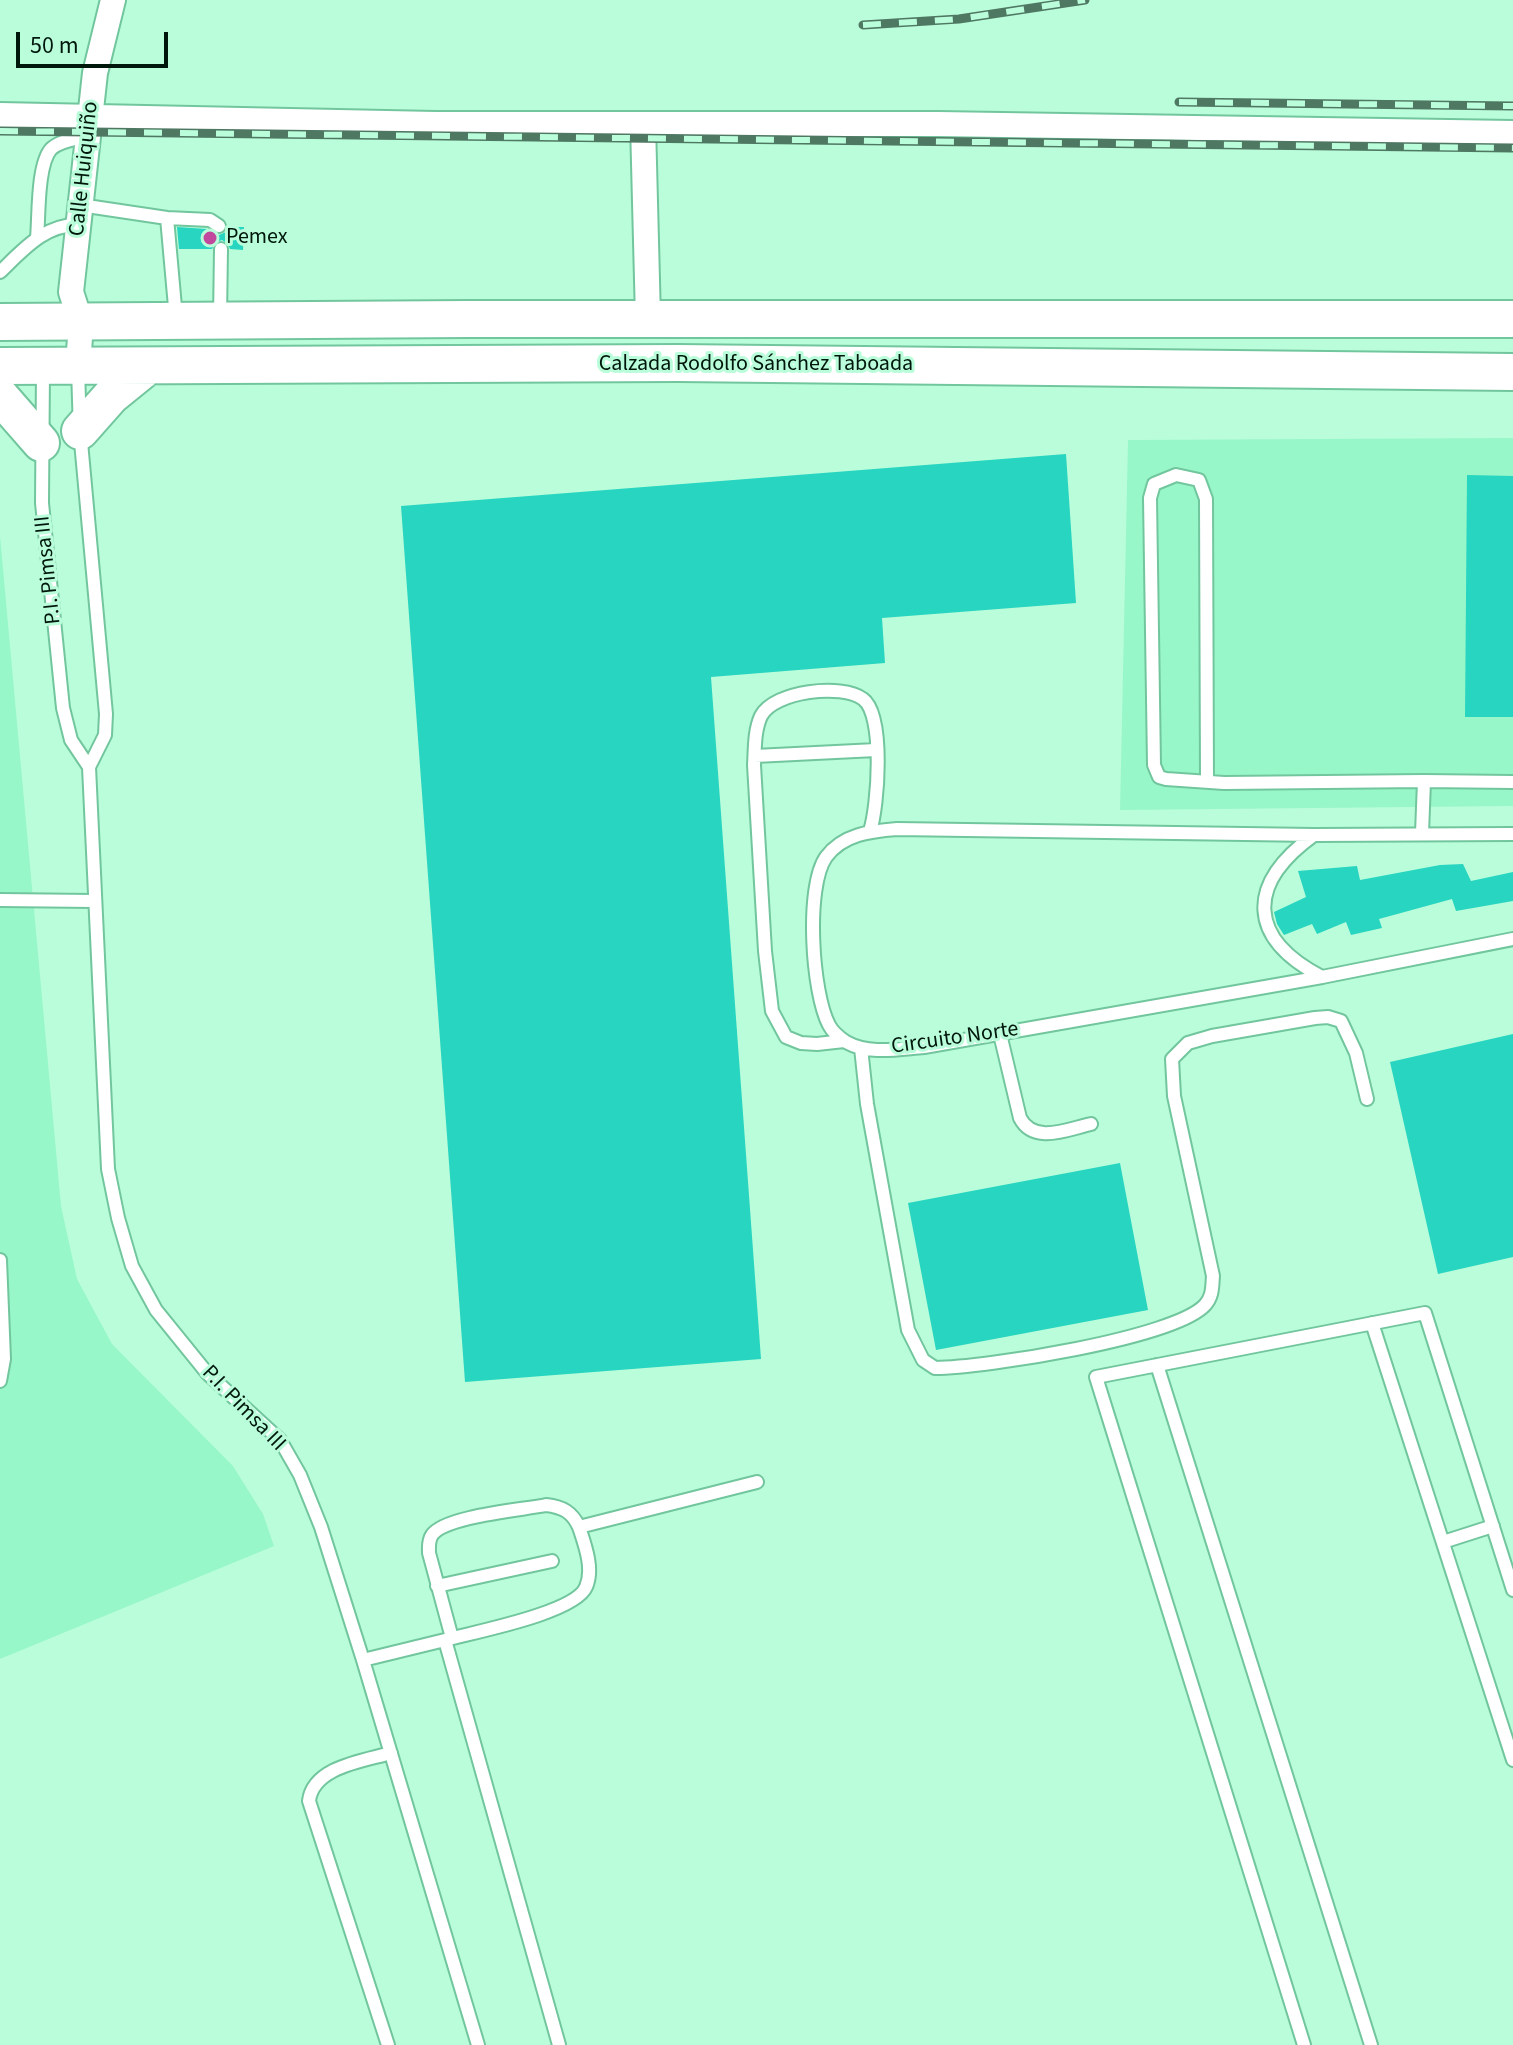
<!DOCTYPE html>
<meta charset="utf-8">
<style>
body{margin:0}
#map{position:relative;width:1513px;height:2045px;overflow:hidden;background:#bafdda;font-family:"Source Sans 3",sans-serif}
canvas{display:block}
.scale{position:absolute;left:16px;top:32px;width:152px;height:36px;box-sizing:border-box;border:4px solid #00170c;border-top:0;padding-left:10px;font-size:24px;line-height:28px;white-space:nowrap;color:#00170c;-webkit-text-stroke:6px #bafdda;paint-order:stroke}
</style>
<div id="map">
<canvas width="1513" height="2045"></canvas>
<div class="scale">50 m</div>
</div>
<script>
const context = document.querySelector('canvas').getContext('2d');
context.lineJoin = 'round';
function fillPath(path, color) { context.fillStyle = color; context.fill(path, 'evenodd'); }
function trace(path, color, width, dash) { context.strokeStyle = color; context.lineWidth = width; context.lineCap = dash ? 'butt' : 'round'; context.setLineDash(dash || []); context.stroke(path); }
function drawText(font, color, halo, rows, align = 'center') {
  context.font = font + ' "Source Sans 3",sans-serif'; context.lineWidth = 6; context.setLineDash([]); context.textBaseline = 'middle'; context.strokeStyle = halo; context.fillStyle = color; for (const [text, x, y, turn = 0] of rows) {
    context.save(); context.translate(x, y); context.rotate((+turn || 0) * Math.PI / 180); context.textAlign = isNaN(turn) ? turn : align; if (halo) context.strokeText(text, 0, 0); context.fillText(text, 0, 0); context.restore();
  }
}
fillPath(new Path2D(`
 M1513,438v368l-393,4 8,-370z
 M0,536l61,670 16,73 35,65 121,122 30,48 11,32 -274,113z`), '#98f7c9');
fillPath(new Path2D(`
 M177,227l30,2 12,6 7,-3 2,-5h16l-1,23 -13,-1 -2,-5 -6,-4 -6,2 -4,7h-33z
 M1066,454l10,149 -194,15 3,45 -174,14 50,682 -296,23 -64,-876z
 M1467,475l46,1v241h-48z
 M1463,864l8,17 42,-9v29l-57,10 -4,-12 -73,20 3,9 -31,7 -5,-13 -29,12 -5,-10 -28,11 -7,-11 -3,-12 32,-15 -8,-26 59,-5 3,14 80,-15z
 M1513,1034v223l-75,17 -48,-212z
 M1120,1163l28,147 -212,40 -28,-147z`), '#27d5c0');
const lane = new Path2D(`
 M80,205l87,13 43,2 9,6
 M167,218l9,100
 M37,238c2,-21 0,-73 14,-89 9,-9 26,-10 37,-13
 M0,272c23,-22 45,-48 78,-47
 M220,318l1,-69
 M78,369l2,62 26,283 -1,21 -16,32 19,402 10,49 14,48 24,44 51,63 73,67 20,35 21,52 42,133 115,385
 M43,370l-1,133 21,205 8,32 18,27
 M755,756l121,-6
 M1207,782l-1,-283 -7,-19 -23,-5 -22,9 -4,14 4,267 5,12 7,2 58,4 200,-2
 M1422,833l2,-52 89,1
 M1513,834l-199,1 -417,-6c-26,2 -54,5 -71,28 -21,30 -14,136 3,168 3,6 11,13 17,17 23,13 52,7 78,5l398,-70 191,-38
 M1314,835c-68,49 -67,103 8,142
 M0,900l94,1
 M1000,1034l20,84c14,27 48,11 71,6
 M844,1041l-27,3 -16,-1 -15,-6 -14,-26 -7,-60 -11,-186c1,-15 0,-34 7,-49 13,-25 81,-33 102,-17 22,16 15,108 7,132
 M861,1048l6,56 41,226 15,30 12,8c48,0 240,-30 270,-63 8,-9 7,-18 8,-29l-39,-180 -2,-37 16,-16 24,-7 103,-18 13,-1 13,4 15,32 11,46
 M0,1260l4,99 -4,22
 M1372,1323l141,437
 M1157,1365l214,680
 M1443,1542l50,-16
 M437,1586l115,-25
 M452,1638l-23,-85c0,-6 -1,-12 3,-18 13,-19 90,-25 114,-30 17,2 26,7 33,22
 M445,1640c29,-8 130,-27 141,-53 8,-18 -1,-42 -7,-60l178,-45
 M363,1660l82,-20 114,405
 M388,2045l-79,-244c4,-34 54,-40 82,-48
 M1304,2045l-208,-668 329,-64 88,277`);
const street = new Path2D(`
 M0,115l435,9h503l575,9
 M643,124l5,195
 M78,366l3,-43 -10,-31 24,-219 18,-73`);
const primary = new Path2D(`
 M0,322l468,-3h1045
 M0,366l678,-3 835,9
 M0,396l41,47
 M80,431l31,-35 37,-30`);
trace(lane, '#72c69e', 16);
trace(street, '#72c69e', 28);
trace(primary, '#72c69e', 40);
trace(lane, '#fff', 12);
trace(street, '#fff', 24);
trace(primary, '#fff', 36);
const rail = new Path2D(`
 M863,25l96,-6 126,-19
 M1179,102l334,4
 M0,131l1513,17`);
trace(rail, '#4f7863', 9);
trace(rail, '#bafdda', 6, [18]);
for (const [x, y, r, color] of [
 [210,238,8,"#c1489c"]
]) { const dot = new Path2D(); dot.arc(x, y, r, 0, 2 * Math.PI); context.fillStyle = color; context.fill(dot); trace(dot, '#bafdda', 3); }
drawText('22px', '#00170c', '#bafdda', [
 ["Calle Huiquiño",85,169,-84],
 ["Calzada Rodolfo Sánchez Taboada",756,365],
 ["P.I. Pimsa III",49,570,-96],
 ["Circuito Norte",955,1039,-8],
 ["P.I. Pimsa III",243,1409,46]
]);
drawText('22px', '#00170c', '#bafdda', [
 ["Pemex",226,238]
], 'left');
</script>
